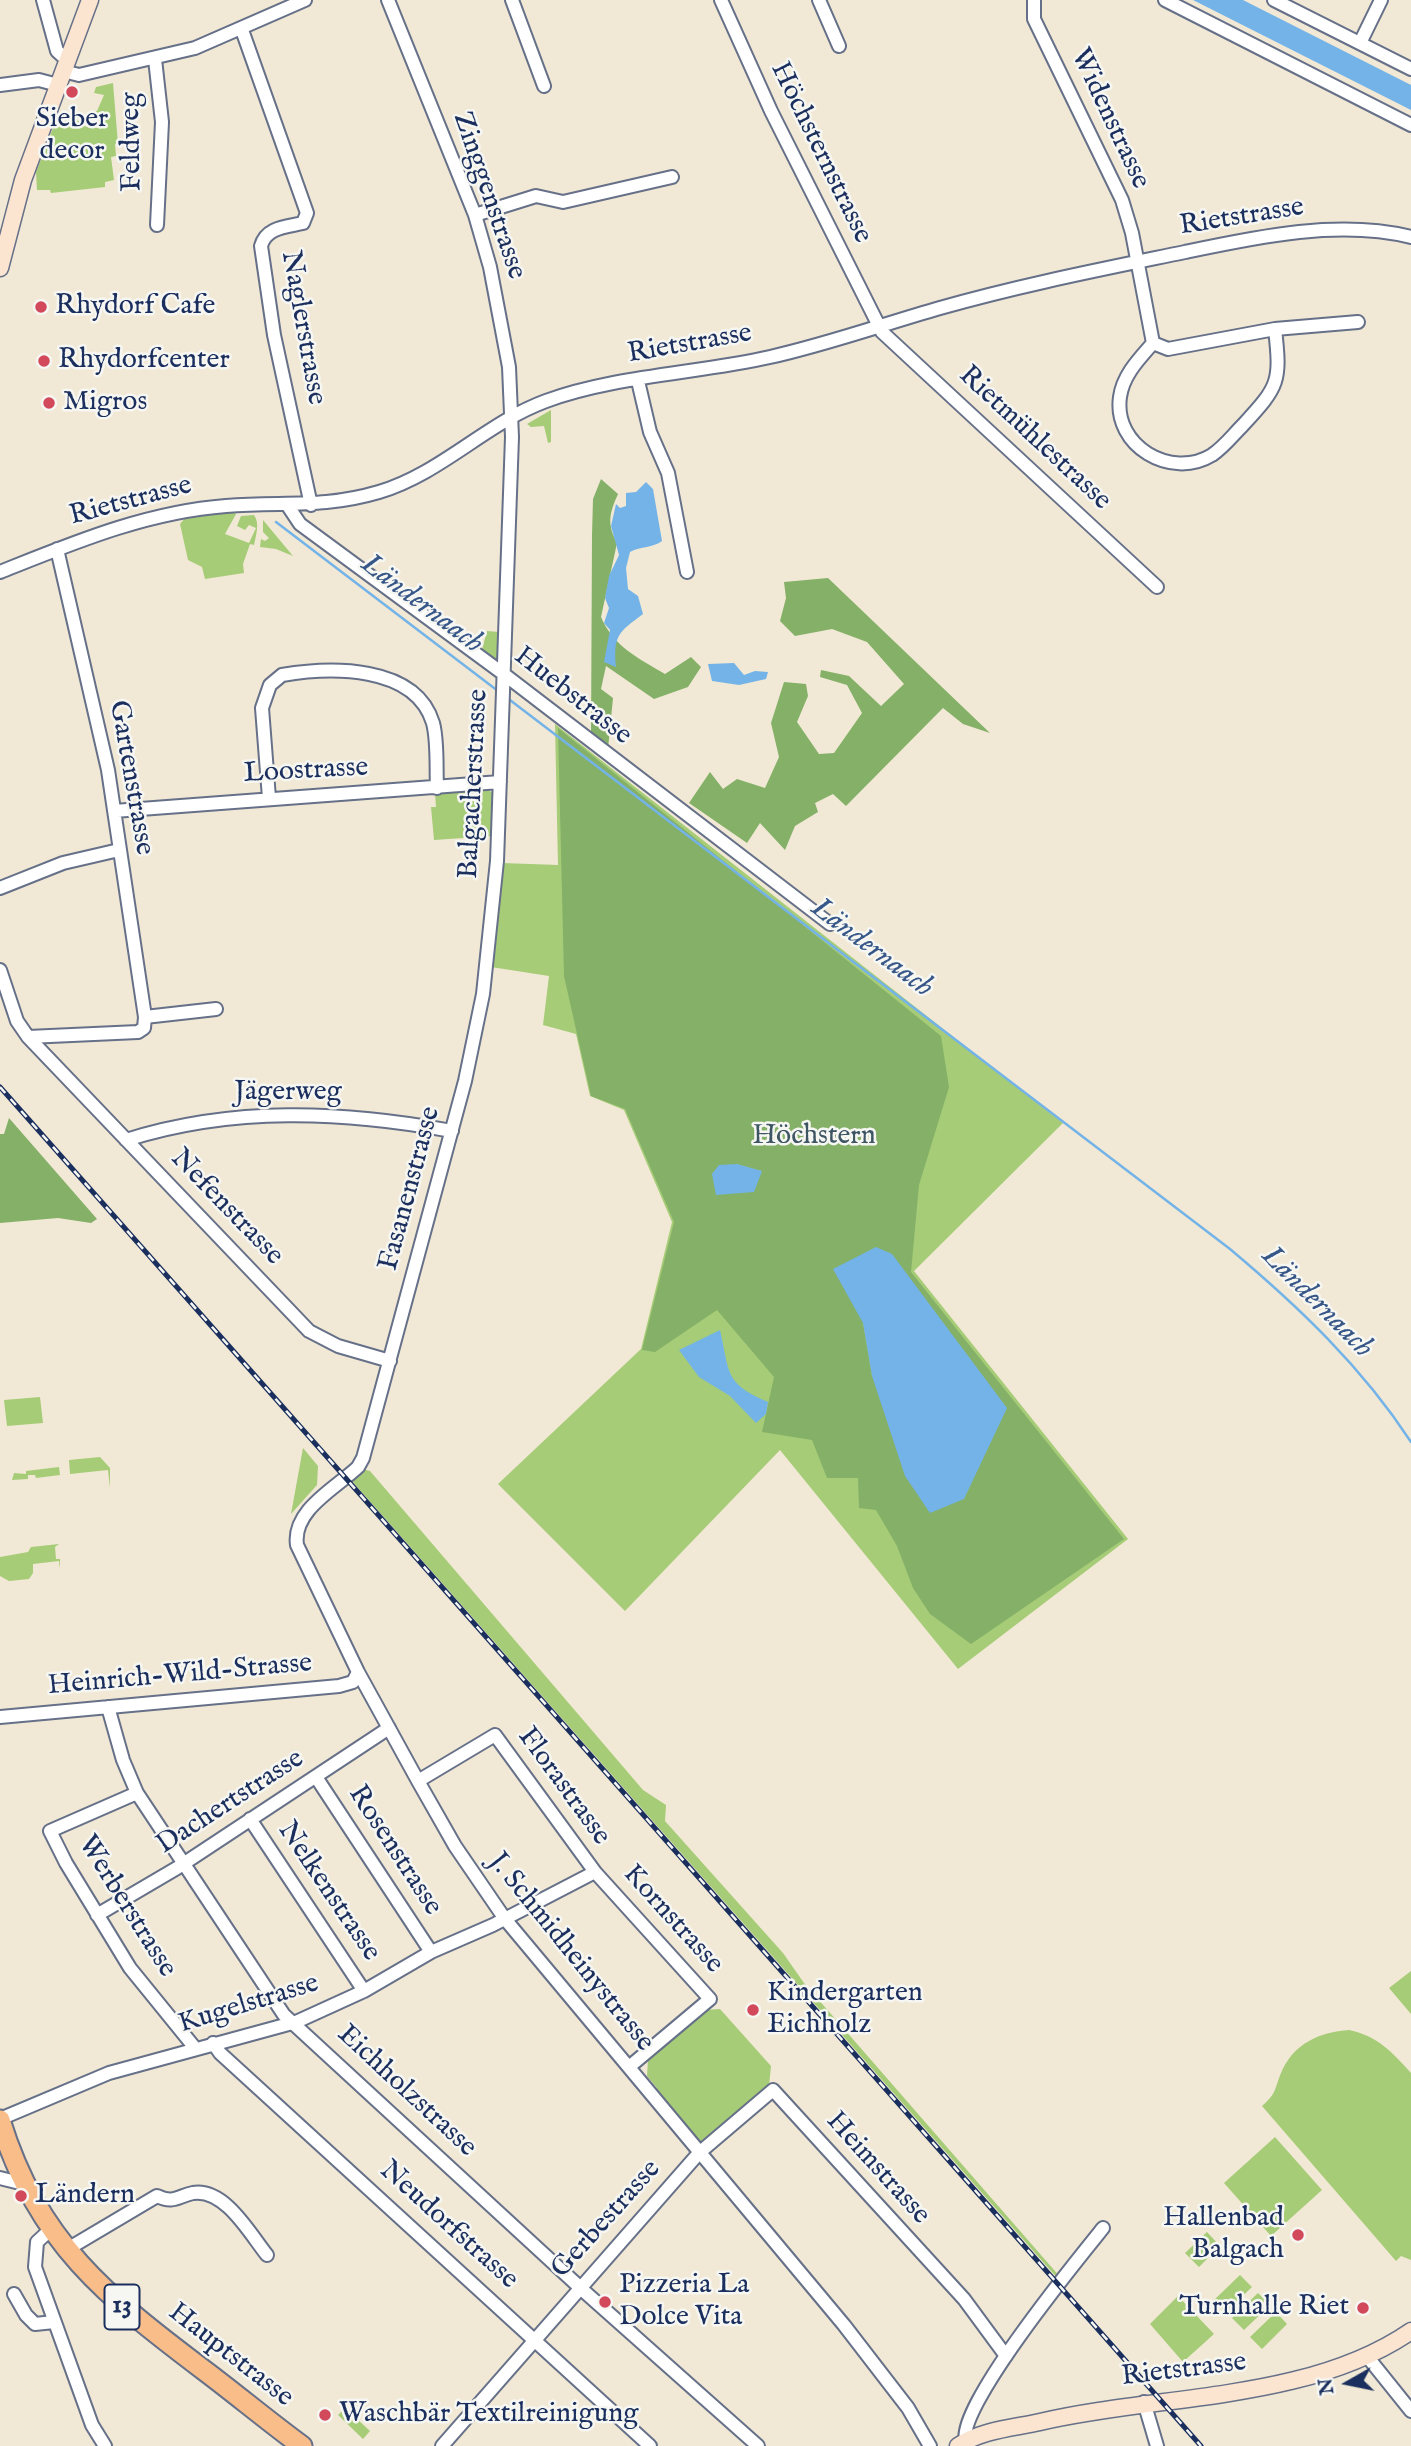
<!DOCTYPE html>
<meta charset="utf-8">
<style>
body{margin:0}
#map{position:relative;width:1411px;height:2446px;overflow:hidden;background:#f1e9d5;font-family:"IM FELL English",serif}
canvas{display:block}
.north{position:absolute;left:1313px;top:2348px;width:70px;height:70px;-webkit-text-stroke:5px #f6f6f2;paint-order:stroke;rotate:261deg;font-size:19px;font-weight:700;line-height:28px;text-align:center;color:#1b2f5e}
.north::after{content:'';display:block;margin:auto;width:24px;height:32px;background:#1b2f5e;clip-path:polygon(50% 0,100% 100%,50% 72%,0 100%)}
</style>
<div id="map">
<canvas width="1411" height="2446"></canvas>
<div class="north">N</div>
</div>
<script>
const context = document.querySelector('canvas').getContext('2d');
context.lineJoin = 'round';
function fillPath(path, color) { context.fillStyle = color; context.fill(path, 'evenodd'); }
function trace(path, color, width, dash) { context.strokeStyle = color; context.lineWidth = width; context.lineCap = dash ? 'butt' : 'round'; context.setLineDash(dash || []); context.stroke(path); }
function drawText(font, color, halo, rows, align = 'center') {
  context.font = font + ' "IM FELL English",serif'; context.lineWidth = 5; context.setLineDash([]); context.textBaseline = 'middle'; context.strokeStyle = halo; context.fillStyle = color; for (const [text, x, y, turn = 0] of rows) {
    context.save(); context.translate(x, y); context.rotate((+turn || 0) * Math.PI / 180); context.textAlign = isNaN(turn) ? turn : align; if (halo) context.strokeText(text, 0, 0); context.fillText(text, 0, 0); context.restore();
  }
}
fillPath(new Path2D(`
 M113,83l5,61h-3l1,12 -5,1 3,23 -9,2v5l-54,6 -1,-3h-13l-1,-18 19,-49 4,-3 24,1v5l15,2 1,-4 -6,-5 -6,2 4,-10h6l7,-16 -10,-2 2,-6z
 M551,410v32l-3,1 -4,-17 -13,1 -4,-3z
 M234,512l2,2 -11,20 24,9 7,-15 -7,-3 -4,5 -8,-4 4,-10 13,-1c6,8 2,20 0,30l-4,-1 -7,20 1,9 -39,6 -3,-12 -14,-7 -8,-36 5,-6z
 M263,520l30,36 -17,-7 -16,-2 1,-8 4,2 4,-3 -6,-6z
 M487,631l12,1 -1,32 -17,-11z
 M555,724l508,399 -149,148 214,268 -170,130 -178,-219 -155,161 -127,-127 143,-135 31,-127 -48,-112 -34,-14 -14,-62 -33,-9 6,-49 -58,-9 11,-104 56,2z
 M485,789l9,4 -1,43 -59,4 -3,-33h5l-1,-14z
 M40,1397l3,26 -36,3 -3,-26z
 M303,1448l15,18 -1,19 -26,29z
 M100,1457l10,11v20l-2,-18 -38,4 -1,-14z
 M59,1467l1,8 -24,3 -1,-3h-7v4l-16,1 2,-7 12,1v-3z
 M363,1469l7,2 273,319 23,15 -1,16 118,132 21,30 257,295 -2,2 -708,-800z
 M59,1544l-4,3 1,12h4v10l-1,-8 -26,3v9l-4,6 -20,2 -9,-5v-19l28,-5 3,-5z
 M1411,1971v43l-22,-26z
 M720,2009l51,57 -2,20 -70,57 -44,-53 2,-2 -10,-12 1,-17 57,-49z
 M1349,2030c29,6 43,22 62,43v187l-10,-4 -5,5 -134,-155c15,-13 12,-16 19,-33 12,-29 38,-41 68,-43z
 M1275,2137l47,53 -51,46 -47,-53z
 M1207,2232l13,14 -21,21 -14,-14z
 M1240,2275l12,12 -26,25 -12,-12z
 M1258,2293l12,12 -26,25 -12,-12z
 M1178,2296l36,38 -31,28 -33,-38z
 M1276,2312l11,12 -25,25 -12,-12z
 M345,2408l25,23 -7,8 -25,-24z`), '#a6cc77');
fillPath(new Path2D(`
 M601,479l17,15c-9,20 -11,30 -1,49l-16,74c13,30 37,41 64,57l26,-17 10,10 -13,20 -34,12 -48,-33 -5,23 12,9 -5,51 -17,-11 1,-203 1,-36z
 M828,578l162,155 -27,-9 -20,-16 -97,98 -13,-12 -18,9 3,9 -23,14 -10,24 -25,-27 -13,20 -58,-40 21,-31 13,17 14,-10 28,9 14,-31 -8,-34 13,-41 22,2 2,12 -11,26 22,32 15,-1 28,-40 -15,-28 -27,-8 1,-7 28,6 32,30 23,-22 -37,-42 -35,-13 -37,7 -15,-15 6,-23 -2,-16z
 M558,728l383,308 8,51 -30,98 -8,87 213,267 -153,105 -41,-30 -17,-26 -16,-42 -21,-36 -17,-2 -1,-30h-31l-15,-38 -50,-8 12,-55 -57,-67 -62,42 -13,-2 32,-128 -49,-113 -34,-13 -27,-120zM737,1164l24,7 -7,20h-7zM863,1323l115,145 -14,31 -92,-123z
 M9,1118l88,101 -6,4 -33,-5 -58,5v-89h4z`), '#84b068');
fillPath(new Path2D(`
 M1193,0h50l168,85v25z
 M646,482l7,7 9,52c-9,7 -21,5 -32,11l-4,16 2,21 10,7 5,18c-24,18 -30,21 -27,53l-12,-5 6,-32 -6,-7 5,-15 -4,-10 4,-22 10,-21 -8,-29 5,-22 4,4 6,-2v-13l10,-1z
 M734,663l10,12 11,-4 13,1 -2,7 -27,6 -27,-4 -4,-17z
 M737,1164l25,7 -8,21 -38,3 -4,-21 7,-9z
 M876,1247l16,7 115,154 -43,91 -34,14 -25,-37 -33,-100 -9,-53 -30,-54z
 M720,1330c10,43 4,53 48,72l-2,12 -10,9 -26,-27 -31,-19 -20,-27z`), '#74b3e8');
trace(new Path2D(`
 M276,522l222,169
 M506,697l724,552c69,58 132,118 181,193`), '#74b3e8', 2.5);
const street = new Path2D(`
 M43,0l14,51 10,9
 M388,0l87,215 15,52 19,100 3,70 -15,424 -14,133 -18,87 -102,377 -5,9c-22,21 -66,43 -61,78l61,127 60,109 37,65 50,73 339,406 64,83 22,38
 M512,0l32,86
 M721,0l50,111 111,221 275,255
 M819,0l20,46
 M1034,0v19l88,181 10,33 21,110 15,6 107,-20c6,53 4,57 -32,96 -10,10 -19,22 -31,30 -41,25 -99,-9 -92,-58 3,-22 19,-38 33,-54
 M1165,0l246,125
 M1274,0l137,69
 M242,30l65,183 -4,10c-17,4 -37,4 -42,23l13,89 37,170
 M1360,43l21,-43
 M155,59l7,63 -5,103
 M63,71l16,4 116,-27 110,-48
 M0,85l39,-5 19,5
 M475,215l61,-19 27,6 109,-25
 M1275,329l83,-7
 M638,381l12,51 18,41 19,99
 M288,506l12,18 205,151 325,249
 M0,572c73,-29 146,-60 226,-66 56,-5 95,3 153,-14 63,-19 107,-69 167,-91 67,-25 154,-28 224,-44 58,-13 114,-33 170,-49 81,-23 163,-39 245,-56 71,-15 154,-33 226,-15
 M269,798l-7,-90 8,-23 12,-10c47,-8 133,-11 151,48 5,19 3,45 4,65
 M114,811l386,-29
 M0,888l63,-25 56,-13
 M0,970l17,51 11,16 281,294 29,15 52,15
 M145,1017l71,-8
 M28,1037l110,-5 6,-4 1,-11 -37,-247 -51,-221
 M126,1140c107,-34 217,-29 326,-9
 M108,1707l15,53 14,33 147,222 302,278 172,153
 M0,1717l339,-31 14,-4 5,-10
 M316,1777l115,175
 M418,1781l77,-46 100,137
 M137,1793l-87,38 16,32 64,105 65,80
 M250,1819l114,172
 M97,1915l80,-47 212,-140
 M213,2043l7,10 430,393
 M0,2119l109,-46 187,-51 68,-31 67,-39 62,-27 102,-53 115,127 -81,68
 M0,2178l24,6
 M51,2229l-14,13 -2,25 57,158 13,21
 M66,2250l91,-54c17,8 21,0 36,-3 32,-5 57,41 74,62
 M14,2294l12,21 9,9 19,-2
 M1366,2355l45,56
 M1144,2402l13,44
 M966,2441c-11,-32 112,-182 137,-213
 M442,2446l257,-293 74,-63 191,209 42,57`);
const secondary = new Path2D(`
 M0,268l23,-88 67,-180
 M958,2446c23,-16 55,-18 82,-24 119,-28 268,-20 371,-91`);
const primary = new Path2D(`
 M0,2120c38,123 106,176 205,251 32,24 64,51 97,75`);
trace(street, '#667088', 16);
trace(secondary, '#667088', 19);
trace(primary, '#667088', 23);
trace(street, '#fff', 12);
trace(secondary, '#fce5d0', 16);
trace(primary, '#f8bd89', 19);
const rail = new Path2D(`
 M0,1087l1201,1359`);
trace(rail, '#1b2f5e', 5);
trace(rail, '#f6f6f2', 2.5, [8]);
for (const [x, y, r, color] of [
 [72,92,7,"#d1495b"],
 [41,307,7,"#d1495b"],
 [44,361,7,"#d1495b"],
 [49,403,7,"#d1495b"],
 [753,2010,7,"#d1495b"],
 [21,2196,7,"#d1495b"],
 [1298,2235,7,"#d1495b"],
 [605,2302,7,"#d1495b"],
 [1363,2308,7,"#d1495b"],
 [325,2415,7,"#d1495b"]
]) { const dot = new Path2D(); dot.arc(x, y, r, 0, 2 * Math.PI); context.fillStyle = color; context.fill(dot); trace(dot, '#f6f6f2', 2.5); }
for (const [x, y, w] of [
 [122,2307,35]
]) { const box = new Path2D(); box.roundRect(x - w / 2, y - 22.5, w, 45, 5); context.fillStyle = '#f6f6f2'; context.fill(box); trace(box, '#1b2f5e', 2); }
drawText('bold 26px', '#1b2f5e', null, [
 ["13",122,2307]
]);
drawText('28px', '#1b2f5e', '#f6f6f2', [
 ["Widenstrasse",1109,119,65],
 ["Feldweg",133,142,-91],
 ["Höchsternstrasse",820,153,64],
 ["Zinggenstrasse",488,196,71],
 ["Rietstrasse",1242,218,-9],
 ["Naglerstrasse",302,328,80],
 ["Rietstrasse",690,345,-10],
 ["Rietmühlestrasse",1034,439,43],
 ["Rietstrasse",131,502,-15],
 ["Huebstrasse",572,697,38],
 ["Loostrasse",306,772,-3],
 ["Gartenstrasse",130,778,80],
 ["Balgacherstrasse",475,784,-87],
 ["Jägerweg",288,1093],
 ["Fasanenstrasse",411,1189,-75],
 ["Nefenstrasse",226,1208,46],
 ["Heinrich-Wild-Strasse",180,1676,-5],
 ["Florastrasse",563,1787,54],
 ["Dachertstrasse",231,1803,-33],
 ["Rosenstrasse",394,1851,57],
 ["Nelkenstrasse",328,1892,56],
 ["Werberstrasse",126,1907,58],
 ["Kornstrasse",672,1920,48],
 ["J. Schmidheinystrasse",570,1953,51],
 ["Kugelstrasse",249,2005,-17],
 ["Eichholzstrasse",406,2092,43],
 ["Heimstrasse",877,2169,48],
 ["Gerbestrasse",607,2220,-48],
 ["Neudorfstrasse",448,2226,42],
 ["Hauptstrasse",230,2356,38],
 ["Rietstrasse",1184,2371,-7]
]);
drawText('28px', '#1b2f5e', '#f6f6f2', [
 ["Sieber",72,120,"center"],
 ["decor",72,152,"center"],
 ["Rhydorf Cafe",55,307],
 ["Rhydorfcenter",58,361],
 ["Migros",63,403],
 ["Kindergarten",767,1994],
 ["Eichholz",767,2026],
 ["Ländern",35,2196],
 ["Hallenbad",1284,2219,"right"],
 ["Balgach",1284,2251,"right"],
 ["Pizzeria La",619,2286],
 ["Dolce Vita",619,2318],
 ["Turnhalle Riet",1349,2308,"right"],
 ["Waschbär Textilreinigung",339,2415]
], 'left');
drawText('28px', '#3e5664', '#f6f6f2', [
 ["Höchstern",814,1137]
]);
drawText('italic 30px', '#365787', '#f6f6f2', [
 ["Ländernaach",421,605,37],
 ["Ländernaach",871,949,37],
 ["Ländernaach",1316,1303,45]
]);
</script>
